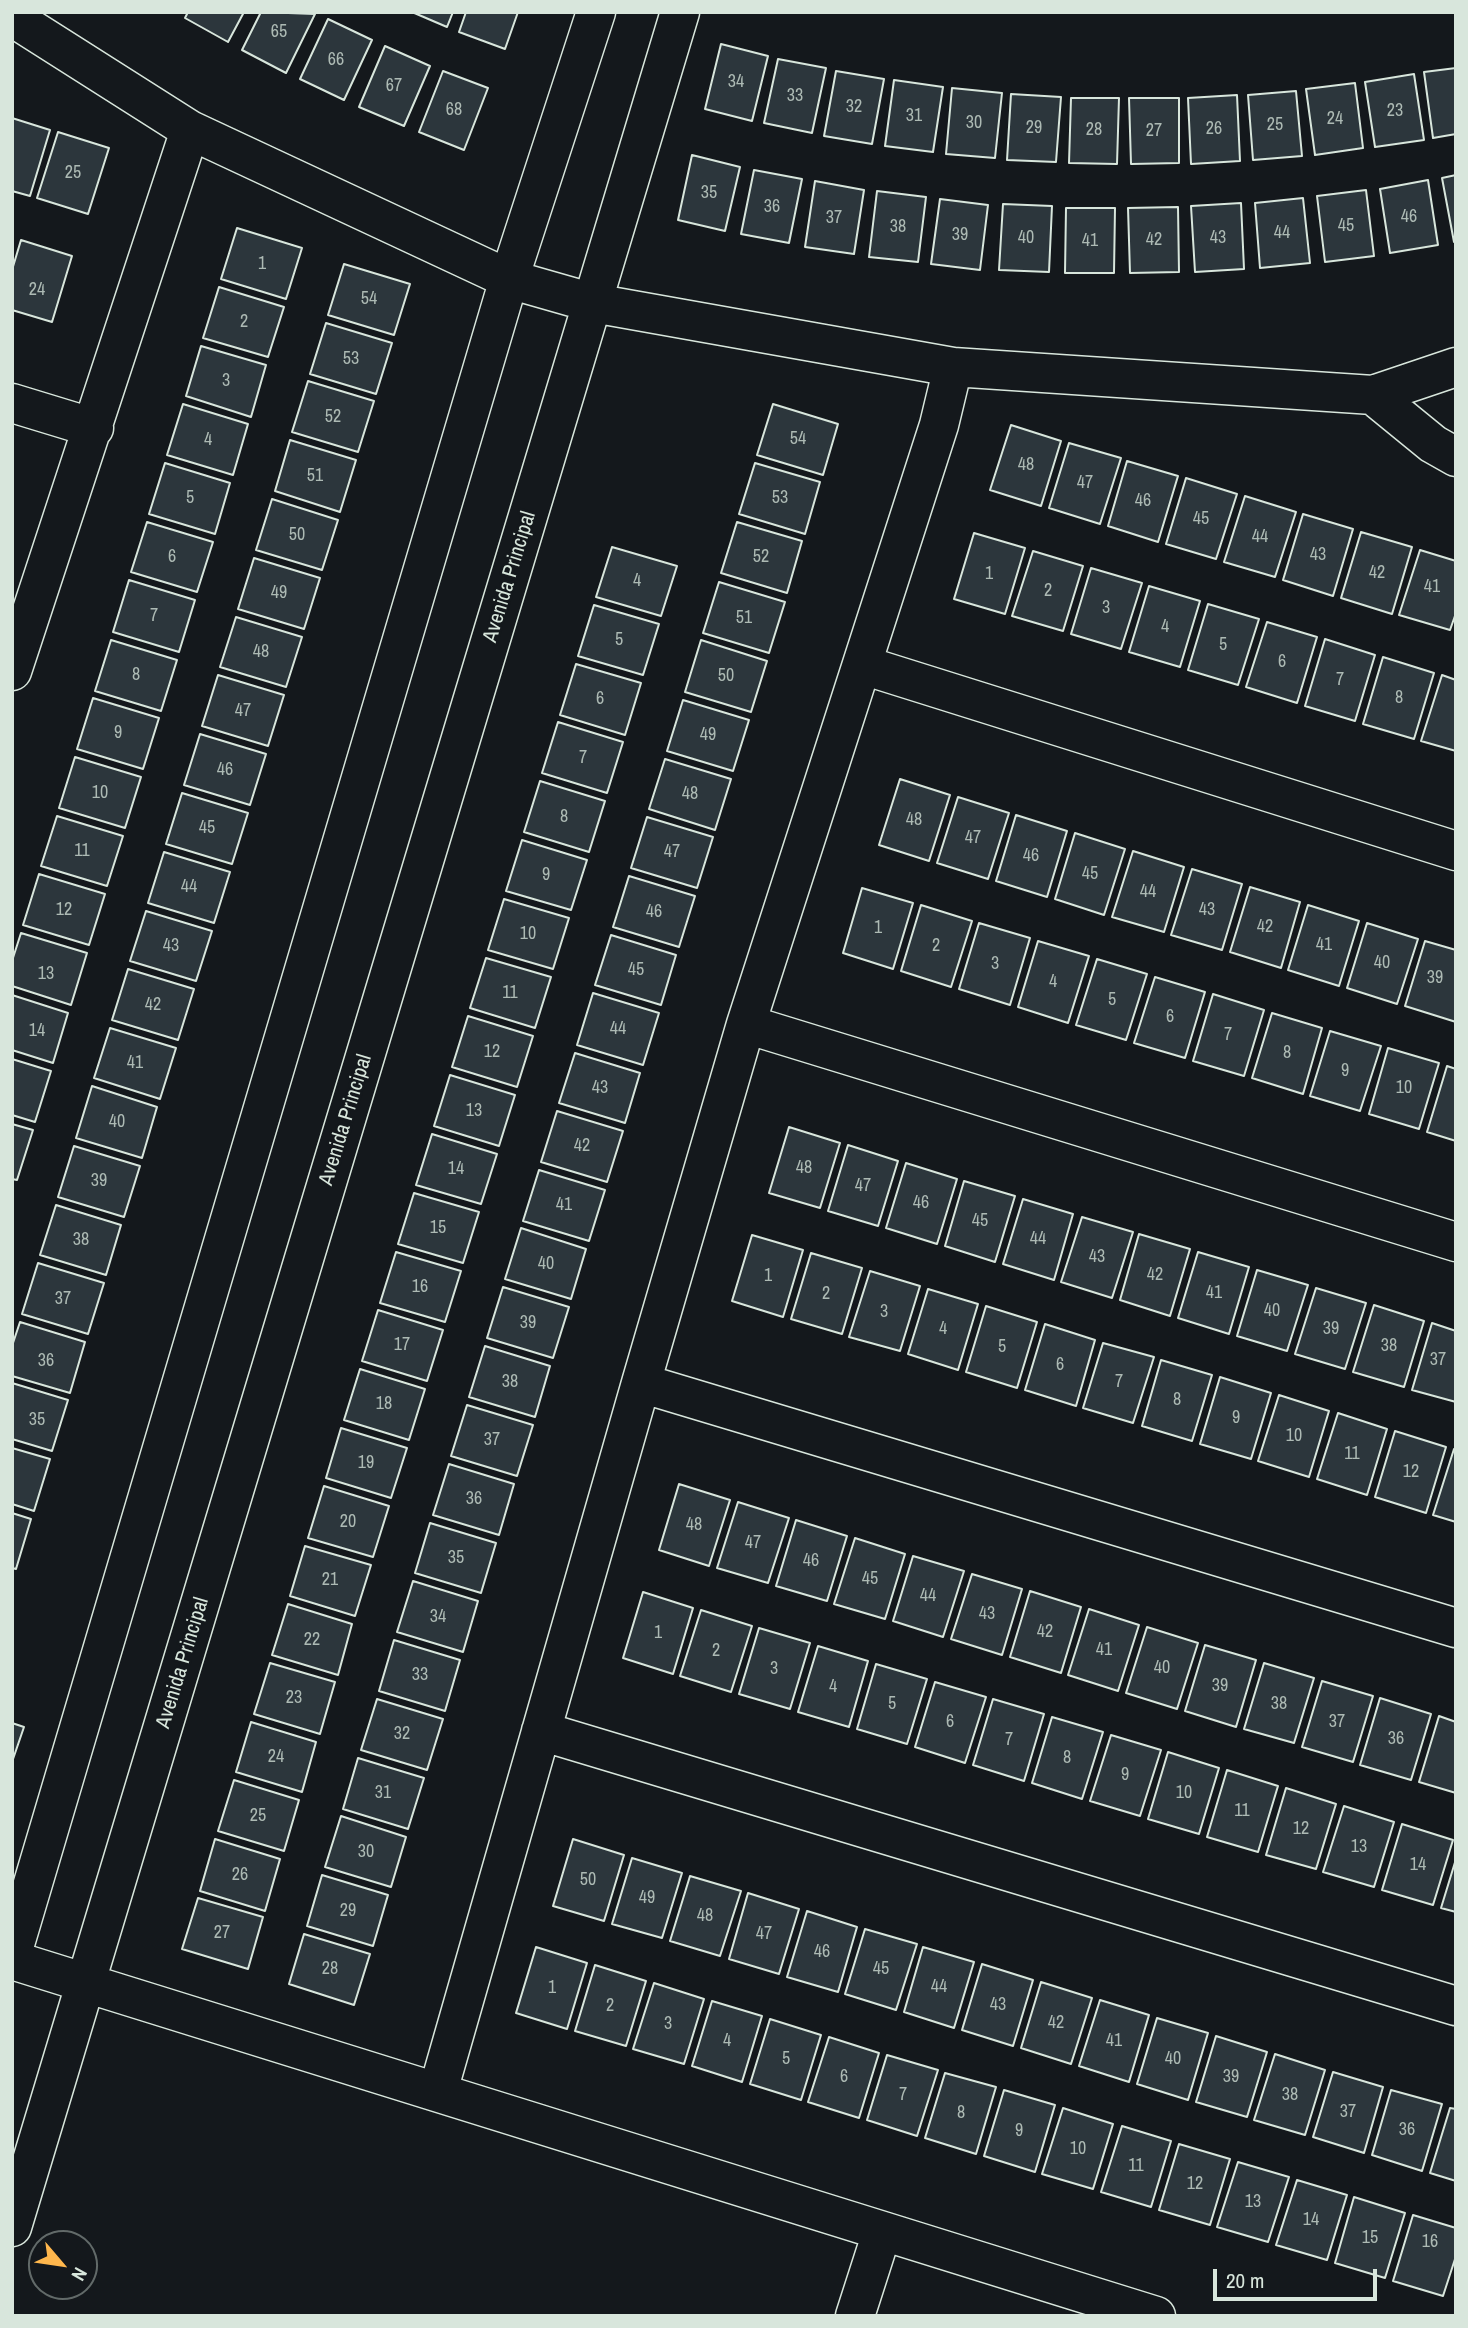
<!DOCTYPE html>
<style>
body{margin:0}
#map{position:relative;width:1468px;height:2328px;overflow:hidden;background:#14181c;font-family:"Archivo Narrow",sans-serif}
canvas{display:block}
.frame{position:absolute;inset:0;border:14px solid #d8e6dc;pointer-events:none}
.north{position:absolute;left:28px;top:2230px;width:70px;height:70px;box-sizing:border-box;background:#14181c;border:2px solid #626a69;border-radius:50%;rotate:119deg;font-size:19px;font-weight:700;line-height:28px;text-align:center;color:#d8e6dc}
.north::after{content:'';display:block;margin:auto;width:24px;height:32px;background:#ffb74d;clip-path:polygon(50% 0,100% 100%,50% 72%,0 100%)}
.scale{position:absolute;left:1213px;top:2269px;width:164px;height:32px;box-sizing:border-box;border:4px solid #d8e6dc;border-top:0;padding-left:9px;font-size:21px;line-height:24px;white-space:nowrap;color:#d8e6dc;-webkit-text-stroke:5px #14181c;paint-order:stroke}
</style>
<div id="map">
<canvas width="1468" height="2328"></canvas>
<div class="frame"></div>
<div class="north">N</div>
<div class="scale">20 m</div>
</div>
<script>
const context = document.querySelector('canvas').getContext('2d');
context.lineJoin = 'round';
function fillPath(path, color) { context.fillStyle = color; context.fill(path, 'evenodd'); }
function trace(path, color, width, dash) { context.strokeStyle = color; context.lineWidth = width; context.lineCap = dash ? 'butt' : 'round'; context.setLineDash(dash || []); context.stroke(path); }
function drawText(font, color, halo, rows, align = 'center') {
  context.font = font + ' "Archivo Narrow",sans-serif'; context.lineWidth = 5; context.setLineDash([]); context.textBaseline = 'middle'; context.strokeStyle = halo; context.fillStyle = color; for (const [text, x, y, turn = 0] of rows) {
    context.save(); context.translate(x, y); context.rotate((+turn || 0) * Math.PI / 180); context.textAlign = isNaN(turn) ? turn : align; if (halo) context.strokeText(text, 0, 0); context.fillText(text, 0, 0); context.restore();
  }
}
const building = new Path2D(`
 M188,12h56l-16,30 -43,-24z
 M261,12l54,2 -29,59 -44,-23z
 M412,12h41l-6,15z
 M466,12h52l-13,37 -46,-17z
 M328,19l44,21 -28,60 -44,-21z
 M721,44l47,12 -16,65 -47,-12z
 M385,46l45,20 -26,60 -45,-19z
 M778,59l48,9 -14,65 -48,-10z
 M1456,68v66l-23,4 -9,-66z
 M443,71l45,17 -24,62 -45,-18z
 M836,71l48,8 -12,65 -48,-8z
 M1414,74l10,66 -49,7 -10,-65z
 M894,80l49,7 -10,65 -48,-6z
 M1355,83l8,65 -48,7 -9,-66z
 M952,88l50,5 -7,65 -49,-4z
 M1296,91l6,65 -49,4 -5,-65z
 M1011,94l50,3 -5,65 -49,-2z
 M1237,95l3,66 -49,3 -3,-66z
 M1071,98h48l-2,66 -48,-1z
 M1129,98h50v65l-48,1z
 M12,118l38,12 -20,66 -18,-5z
 M58,132l51,16 -21,66 -51,-16z
 M692,155l48,12 -15,64 -47,-11z
 M754,170l48,9 -13,64 -48,-9z
 M1456,175v67h-2l-12,-64z
 M1428,180l10,65 -48,8 -10,-64z
 M815,181l49,9 -10,64 -49,-7z
 M1366,190l8,66 -49,6 -8,-66z
 M877,191l49,6 -8,65 -49,-5z
 M1303,198l7,65 -50,5 -5,-65z
 M940,199l48,6 -8,65 -49,-6z
 M1241,203l3,66 -49,3 -4,-66z
 M1003,204l49,2 -3,66 -50,-2z
 M1178,207l1,65 -49,1 -2,-65z
 M1066,208h49l-1,65h-49z
 M237,228l65,20 -16,51 -65,-20z
 M21,240l51,16 -20,66 -40,-12v-40z
 M344,264l66,20 -16,51 -66,-20z
 M219,287l65,20 -16,50 -65,-19z
 M326,323l66,20 -16,51 -66,-20z
 M201,346l65,19 -15,52 -65,-21z
 M308,381l66,20 -16,51 -66,-20z
 M183,404l65,20 -15,51 -66,-20z
 M773,404l65,20 -15,51 -66,-20z
 M1011,425l50,16 -20,65 -51,-16z
 M290,440l66,20 -16,52 -65,-21z
 M1069,443l52,15 -21,66 -51,-16z
 M1127,461l51,15 -20,66 -50,-16z
 M165,463l65,20 -15,51 -66,-20z
 M755,463l65,19 -15,52 -66,-20z
 M1186,478l51,16 -21,65 -50,-15z
 M1245,496l51,16 -21,65 -51,-15z
 M272,499l66,21 -16,50 -66,-20z
 M1303,514l50,15 -20,67 -50,-16z
 M147,522l66,20 -16,50 -66,-20z
 M737,522l65,19 -15,52 -66,-20z
 M1361,532l51,15 -20,67 -51,-16z
 M974,533l51,15 -20,66 -51,-15z
 M612,547l65,19 -16,50 -65,-19z
 M1420,550l36,11v52l-6,17 -51,-15z
 M1033,551l50,15 -20,65 -51,-15z
 M254,558l66,20 -16,51 -66,-20z
 M1091,568l51,15 -21,66 -50,-15z
 M129,580l66,20 -16,52 -66,-20z
 M719,582l66,20 -16,51 -66,-20z
 M1149,586l51,15 -20,66 -51,-15z
 M1208,604l51,15 -21,66 -50,-15z
 M594,605l65,19 -16,51 -65,-19z
 M236,617l66,20 -16,50 -66,-20z
 M1267,622l50,15 -20,66 -51,-16z
 M1325,639l50,16 -20,66 -50,-15z
 M111,640l66,20 -16,51 -66,-20z
 M701,640l66,21 -16,51 -66,-20z
 M1383,657l51,16 -20,66 -51,-15z
 M576,664l65,19 -16,52 -65,-20z
 M218,675l66,20 -16,51 -66,-20z
 M1442,675l14,5v71l-35,-10z
 M93,698l66,20 -16,51 -66,-20z
 M683,700l66,20 -16,51 -66,-20z
 M558,722l65,20 -16,51 -65,-20z
 M200,734l66,20 -16,51 -66,-20z
 M75,757l66,20 -16,51 -66,-20z
 M665,759l66,20 -16,51 -66,-21z
 M900,779l50,16 -21,66 -50,-16z
 M540,781l65,20 -16,51 -65,-20z
 M182,793l66,20 -16,51 -66,-20z
 M958,797l51,16 -21,66 -51,-16z
 M1016,815l51,16 -20,66 -51,-16z
 M57,816l66,20 -16,50 -66,-20z
 M647,817l66,20 -16,51 -66,-20z
 M1075,833l50,16 -21,66 -49,-16z
 M522,840l65,20 -16,50 -65,-19z
 M1133,851l51,16 -20,65 -52,-15z
 M164,852l66,20 -16,51 -66,-20z
 M1192,869l50,15 -20,66 -51,-15z
 M39,874l66,20 -16,51 -66,-20z
 M629,876l66,20 -16,51 -66,-20z
 M1250,887l50,15 -19,66 -51,-16z
 M862,888l51,15 -20,66 -50,-16z
 M504,899l65,19 -16,51 -65,-19z
 M921,905l51,16 -21,66 -50,-16z
 M1308,905l51,16 -20,65 -51,-16z
 M146,911l66,20 -16,50 -66,-20z
 M979,923l51,15 -20,67 -51,-16z
 M1367,923l51,16 -21,65 -50,-16z
 M21,933l66,20 -16,52 -59,-19v-25z
 M611,935l65,20 -15,50 -66,-20z
 M1038,941l51,15 -21,67 -50,-16z
 M1425,941l31,9v72l-51,-16z
 M486,958l65,19 -16,51 -65,-20z
 M1097,959l50,15 -21,66 -50,-15z
 M128,969l66,20 -16,51 -66,-20z
 M1155,977l50,15 -20,66 -51,-15z
 M593,993l66,20 -16,52 -66,-20z
 M1213,994l51,16 -20,66 -51,-15z
 M12,995l56,18 -15,50 -41,-13z
 M1272,1013l50,15 -19,66 -51,-16z
 M468,1016l65,20 -16,51 -65,-20z
 M110,1028l66,20 -16,51 -66,-21z
 M1330,1031l51,15 -21,65 -50,-15z
 M1388,1048l51,15 -20,66 -50,-15z
 M575,1053l65,20 -15,50 -66,-20z
 M12,1059l39,12 -16,51 -23,-7z
 M1447,1066l9,3v72l-29,-9z
 M450,1075l65,20 -16,51 -65,-20z
 M92,1086l65,21 -15,51 -66,-20z
 M557,1111l66,20 -16,51 -66,-20z
 M12,1124l21,6 -16,50 -5,-1z
 M789,1127l51,16 -20,65 -51,-15z
 M432,1134l65,20 -16,50 -65,-19z
 M848,1145l50,16 -20,65 -50,-15z
 M74,1146l66,20 -16,51 -66,-20z
 M906,1163l51,16 -20,65 -51,-16z
 M539,1170l66,20 -16,51 -66,-20z
 M964,1181l51,15 -20,66 -50,-16z
 M414,1193l65,19 -16,51 -65,-19z
 M1023,1199l50,15 -19,66 -51,-16z
 M56,1205l65,20 -15,50 -66,-20z
 M1082,1217l51,15 -21,66 -51,-16z
 M521,1228l65,21 -15,50 -66,-20z
 M1139,1234l51,15 -20,67 -50,-16z
 M752,1235l51,15 -20,67 -51,-16z
 M396,1252l65,19 -16,51 -65,-19z
 M1198,1252l51,15 -20,67 -51,-16z
 M811,1253l51,15 -20,66 -51,-15z
 M38,1263l66,20 -16,51 -66,-20z
 M1257,1270l51,15 -21,66 -50,-15z
 M870,1271l50,15 -20,65 -51,-14z
 M503,1287l66,20 -16,51 -66,-20z
 M1316,1288l50,15 -21,66 -50,-15z
 M928,1289l50,15 -20,66 -50,-16z
 M1374,1305l50,16 -20,66 -51,-15z
 M986,1306l51,16 -20,66 -51,-16z
 M378,1310l65,20 -16,51 -65,-20z
 M20,1322l65,20 -15,51 -58,-17v-30z
 M1432,1323l24,8v71l-44,-12z
 M1045,1324l50,16 -19,66 -51,-16z
 M1103,1343l51,14 -21,66 -50,-15z
 M485,1346l65,20 -15,51 -66,-20z
 M1161,1360l51,15 -20,66 -50,-15z
 M360,1369l65,20 -16,51 -65,-20z
 M1220,1377l51,16 -20,66 -51,-15z
 M12,1383l56,17 -16,51 -40,-12z
 M1279,1395l50,16 -20,66 -51,-16z
 M467,1405l66,20 -16,51 -66,-20z
 M1338,1413l49,16 -20,66 -50,-16z
 M341,1428l66,20 -16,50 -65,-20z
 M1395,1431l51,16 -20,66 -51,-16z
 M12,1448l38,11 -16,52 -22,-7z
 M1454,1449l2,1v72l-23,-7z
 M449,1464l65,20 -15,51 -66,-20z
 M679,1484l51,16 -21,66 -50,-16z
 M324,1486l65,20 -16,51 -65,-19z
 M738,1502l51,16 -21,65 -51,-15z
 M12,1513l19,6 -15,50 -4,-1z
 M796,1520l51,16 -20,65 -51,-15z
 M430,1523l66,20 -15,50 -66,-20z
 M855,1538l50,16 -20,65 -51,-15z
 M305,1546l66,19 -16,51 -65,-20z
 M913,1556l51,15 -21,66 -50,-16z
 M972,1574l50,15 -20,66 -51,-16z
 M413,1581l65,20 -15,51 -66,-20z
 M1030,1591l51,16 -20,66 -51,-16z
 M643,1592l50,16 -20,66 -50,-16z
 M288,1604l64,20 -14,51 -66,-20z
 M1089,1609l50,16 -21,66 -50,-16z
 M701,1610l51,16 -21,66 -51,-16z
 M1147,1627l51,16 -21,66 -51,-16z
 M759,1628l51,15 -20,66 -51,-15z
 M394,1640l66,20 -15,51 -66,-20z
 M1205,1645l51,15 -20,67 -51,-16z
 M818,1646l50,15 -19,66 -51,-15z
 M270,1663l65,19 -15,52 -66,-20z
 M1264,1663l50,15 -20,65 -50,-14z
 M876,1664l51,15 -20,65 -50,-15z
 M1322,1681l51,15 -20,66 -51,-15z
 M935,1682l51,15 -21,66 -50,-16z
 M1380,1698l51,16 -20,66 -51,-15z
 M377,1699l66,20 -16,51 -66,-20z
 M993,1699l51,15 -20,67 -51,-16z
 M1439,1716l17,6v71l-37,-11z
 M1052,1717l51,15 -21,67 -50,-16z
 M251,1722l65,20 -14,50 -66,-20z
 M12,1723l12,4 -12,35z
 M1111,1735l50,15 -21,66 -50,-15z
 M1168,1752l51,16 -20,66 -51,-15z
 M358,1758l66,20 -16,51 -65,-20z
 M1227,1770l51,16 -20,66 -51,-15z
 M234,1780l65,20 -15,51 -66,-20z
 M1286,1788l50,16 -20,65 -50,-14z
 M1344,1806l50,16 -20,65 -51,-15z
 M341,1816l65,21 -15,50 -66,-20z
 M1402,1824l51,16 -20,65 -51,-15z
 M215,1839l65,20 -15,52 -65,-20z
 M573,1839l51,16 -20,66 -51,-15z
 M632,1858l50,15 -20,65 -50,-14z
 M1456,1859v53l-15,-4z
 M322,1875l66,20 -15,51 -66,-20z
 M690,1876l51,15 -21,65 -50,-15z
 M748,1893l51,16 -20,65 -50,-15z
 M198,1898l65,19 -15,52 -66,-20z
 M807,1911l50,16 -19,65 -51,-15z
 M865,1929l52,15 -21,66 -51,-16z
 M304,1934l66,20 -16,51 -65,-21z
 M536,1947l51,16 -20,66 -51,-16z
 M923,1947l51,15 -20,66 -50,-16z
 M982,1964l51,16 -20,66 -51,-16z
 M595,1965l51,16 -20,65 -51,-15z
 M1041,1982l51,16 -21,66 -50,-16z
 M654,1983l50,16 -20,65 -51,-15z
 M1100,2000l49,15 -20,67 -50,-16z
 M712,2001l50,15 -20,66 -50,-16z
 M1157,2018l51,15 -20,67 -51,-16z
 M770,2019l51,16 -20,65 -51,-16z
 M1216,2036l51,16 -20,65 -51,-15z
 M829,2037l50,16 -20,65 -51,-16z
 M1275,2054l50,16 -20,65 -51,-15z
 M887,2055l51,15 -21,66 -50,-16z
 M1333,2072l50,15 -19,66 -51,-16z
 M945,2073l51,14 -20,67 -51,-16z
 M1004,2090l51,15 -20,67 -51,-16z
 M1391,2090l51,14 -20,67 -50,-16z
 M1063,2108l50,16 -20,65 -51,-15z
 M1450,2108l6,1v72l-26,-8z
 M1122,2126l49,15 -20,66 -50,-15z
 M1179,2144l51,15 -20,66 -51,-15z
 M1238,2162l51,15 -21,65 -51,-15z
 M1297,2180l50,15 -20,65 -51,-15z
 M1354,2197l51,16 -20,65 -50,-15z
 M1413,2215l43,13v28l-13,40 -50,-15z`);
fillPath(building, '#2c363c');
trace(building, '#d8e6dc', 2);
const minor = new Path2D(`
 M12,17l178,113 319,149 84,24 360,64 420,28 83,-28
 M1373,395l60,49 23,13
 M12,403l82,25
 M863,665l593,186
 M12,671l178,-541
 M746,1024l710,218
 M641,1383l815,245
 M541,1731l915,275
 M12,1954l497,-1675 87,-267
 M12,1960l1144,356
 M438,2091l203,-708 105,-359 193,-599 14,-58
 M12,2227l668,-2215
 M855,2316l27,-84`);
trace(minor, '#d8e6dc', 41);
trace(minor, '#14181c', 38);
drawText('18px', '#adbab4', null, [
 ["65",279,32],
 ["66",336,60],
 ["34",736,82],
 ["67",394,86],
 ["33",795,96],
 ["32",854,107],
 ["68",454,110],
 ["23",1395,111],
 ["31",914,116],
 ["24",1335,119],
 ["30",974,123],
 ["25",1275,125],
 ["29",1034,128],
 ["26",1214,129],
 ["28",1094,130],
 ["27",1154,131],
 ["25",73,173],
 ["35",709,193],
 ["36",772,207],
 ["46",1409,217],
 ["37",834,218],
 ["45",1346,226],
 ["38",898,227],
 ["44",1282,233],
 ["39",960,235],
 ["40",1026,238],
 ["43",1218,238],
 ["42",1154,240],
 ["41",1090,241],
 ["1",262,264],
 ["24",37,290],
 ["54",369,299],
 ["2",244,322],
 ["53",351,359],
 ["3",226,381],
 ["52",333,417],
 ["54",798,439],
 ["4",208,440],
 ["48",1026,465],
 ["51",315,476],
 ["47",1085,483],
 ["5",190,498],
 ["53",780,498],
 ["46",1143,501],
 ["45",1201,519],
 ["50",297,535],
 ["44",1260,537],
 ["43",1318,555],
 ["6",172,557],
 ["52",761,557],
 ["42",1377,573],
 ["1",989,574],
 ["4",637,581],
 ["41",1432,587],
 ["2",1048,591],
 ["49",279,593],
 ["3",1106,608],
 ["7",154,616],
 ["51",744,618],
 ["4",1165,627],
 ["5",619,640],
 ["5",1223,645],
 ["48",261,652],
 ["6",1282,662],
 ["8",136,675],
 ["50",726,676],
 ["7",1340,680],
 ["8",1399,698],
 ["6",600,699],
 ["47",243,711],
 ["9",118,733],
 ["49",708,735],
 ["7",583,758],
 ["46",225,770],
 ["10",100,793],
 ["48",690,794],
 ["8",564,817],
 ["48",914,820],
 ["45",207,828],
 ["47",973,838],
 ["11",82,851],
 ["47",672,852],
 ["46",1031,856],
 ["45",1090,874],
 ["9",546,875],
 ["44",189,887],
 ["44",1148,892],
 ["12",64,910],
 ["43",1207,910],
 ["46",654,912],
 ["42",1265,927],
 ["1",878,928],
 ["10",528,934],
 ["41",1324,945],
 ["43",171,946],
 ["2",936,946],
 ["40",1382,963],
 ["3",995,964],
 ["45",636,970],
 ["13",46,974],
 ["39",1435,978],
 ["4",1053,982],
 ["11",510,993],
 ["5",1112,1000],
 ["42",153,1005],
 ["6",1170,1017],
 ["44",618,1029],
 ["14",37,1031],
 ["7",1228,1035],
 ["12",492,1052],
 ["8",1287,1053],
 ["41",135,1063],
 ["9",1345,1071],
 ["43",600,1088],
 ["10",1404,1088],
 ["13",474,1111],
 ["40",117,1122],
 ["42",582,1146],
 ["48",804,1168],
 ["14",456,1169],
 ["39",99,1181],
 ["47",863,1186],
 ["46",921,1203],
 ["41",564,1205],
 ["45",980,1221],
 ["15",438,1228],
 ["44",1038,1239],
 ["38",81,1240],
 ["43",1097,1257],
 ["40",546,1264],
 ["42",1155,1275],
 ["1",768,1276],
 ["16",420,1287],
 ["41",1214,1293],
 ["2",826,1294],
 ["37",63,1299],
 ["40",1272,1311],
 ["3",884,1312],
 ["39",528,1323],
 ["4",943,1329],
 ["39",1331,1329],
 ["17",402,1345],
 ["38",1389,1346],
 ["5",1002,1347],
 ["37",1438,1360],
 ["36",46,1361],
 ["6",1060,1365],
 ["38",510,1382],
 ["7",1119,1382],
 ["8",1177,1400],
 ["18",384,1404],
 ["9",1236,1418],
 ["35",37,1420],
 ["10",1294,1436],
 ["37",492,1440],
 ["11",1352,1454],
 ["19",366,1463],
 ["12",1411,1472],
 ["36",474,1499],
 ["20",348,1522],
 ["48",694,1525],
 ["47",753,1543],
 ["35",456,1558],
 ["46",811,1561],
 ["45",870,1579],
 ["21",330,1580],
 ["44",928,1596],
 ["43",987,1614],
 ["34",438,1617],
 ["42",1045,1632],
 ["1",658,1633],
 ["22",312,1640],
 ["41",1104,1650],
 ["2",716,1651],
 ["40",1162,1668],
 ["3",774,1669],
 ["33",420,1675],
 ["39",1220,1686],
 ["4",833,1687],
 ["23",294,1698],
 ["5",892,1704],
 ["38",1279,1704],
 ["6",950,1722],
 ["37",1337,1722],
 ["32",402,1734],
 ["36",1396,1739],
 ["7",1009,1740],
 ["24",276,1757],
 ["8",1067,1758],
 ["9",1125,1775],
 ["31",383,1793],
 ["10",1184,1793],
 ["11",1242,1811],
 ["25",258,1816],
 ["12",1301,1829],
 ["13",1359,1847],
 ["30",366,1852],
 ["14",1418,1865],
 ["26",240,1875],
 ["50",588,1880],
 ["49",647,1898],
 ["29",348,1911],
 ["48",705,1916],
 ["27",222,1933],
 ["47",764,1934],
 ["46",822,1952],
 ["28",330,1969],
 ["45",881,1969],
 ["44",939,1987],
 ["1",552,1988],
 ["43",998,2005],
 ["2",610,2006],
 ["42",1056,2023],
 ["3",668,2024],
 ["4",727,2041],
 ["41",1114,2041],
 ["5",786,2059],
 ["40",1173,2059],
 ["6",844,2077],
 ["39",1231,2077],
 ["7",903,2095],
 ["38",1290,2095],
 ["37",1348,2112],
 ["8",961,2113],
 ["36",1407,2130],
 ["9",1019,2131],
 ["10",1078,2149],
 ["11",1136,2166],
 ["12",1195,2184],
 ["13",1253,2202],
 ["14",1311,2220],
 ["15",1370,2238],
 ["16",1430,2242]
]);
drawText('21px', '#d8e6dc', '#14181c', [
 ["Avenida Principal",510,577,-73],
 ["Avenida Principal",346,1120,-73],
 ["Avenida Principal",183,1663,-73]
]);
</script>
